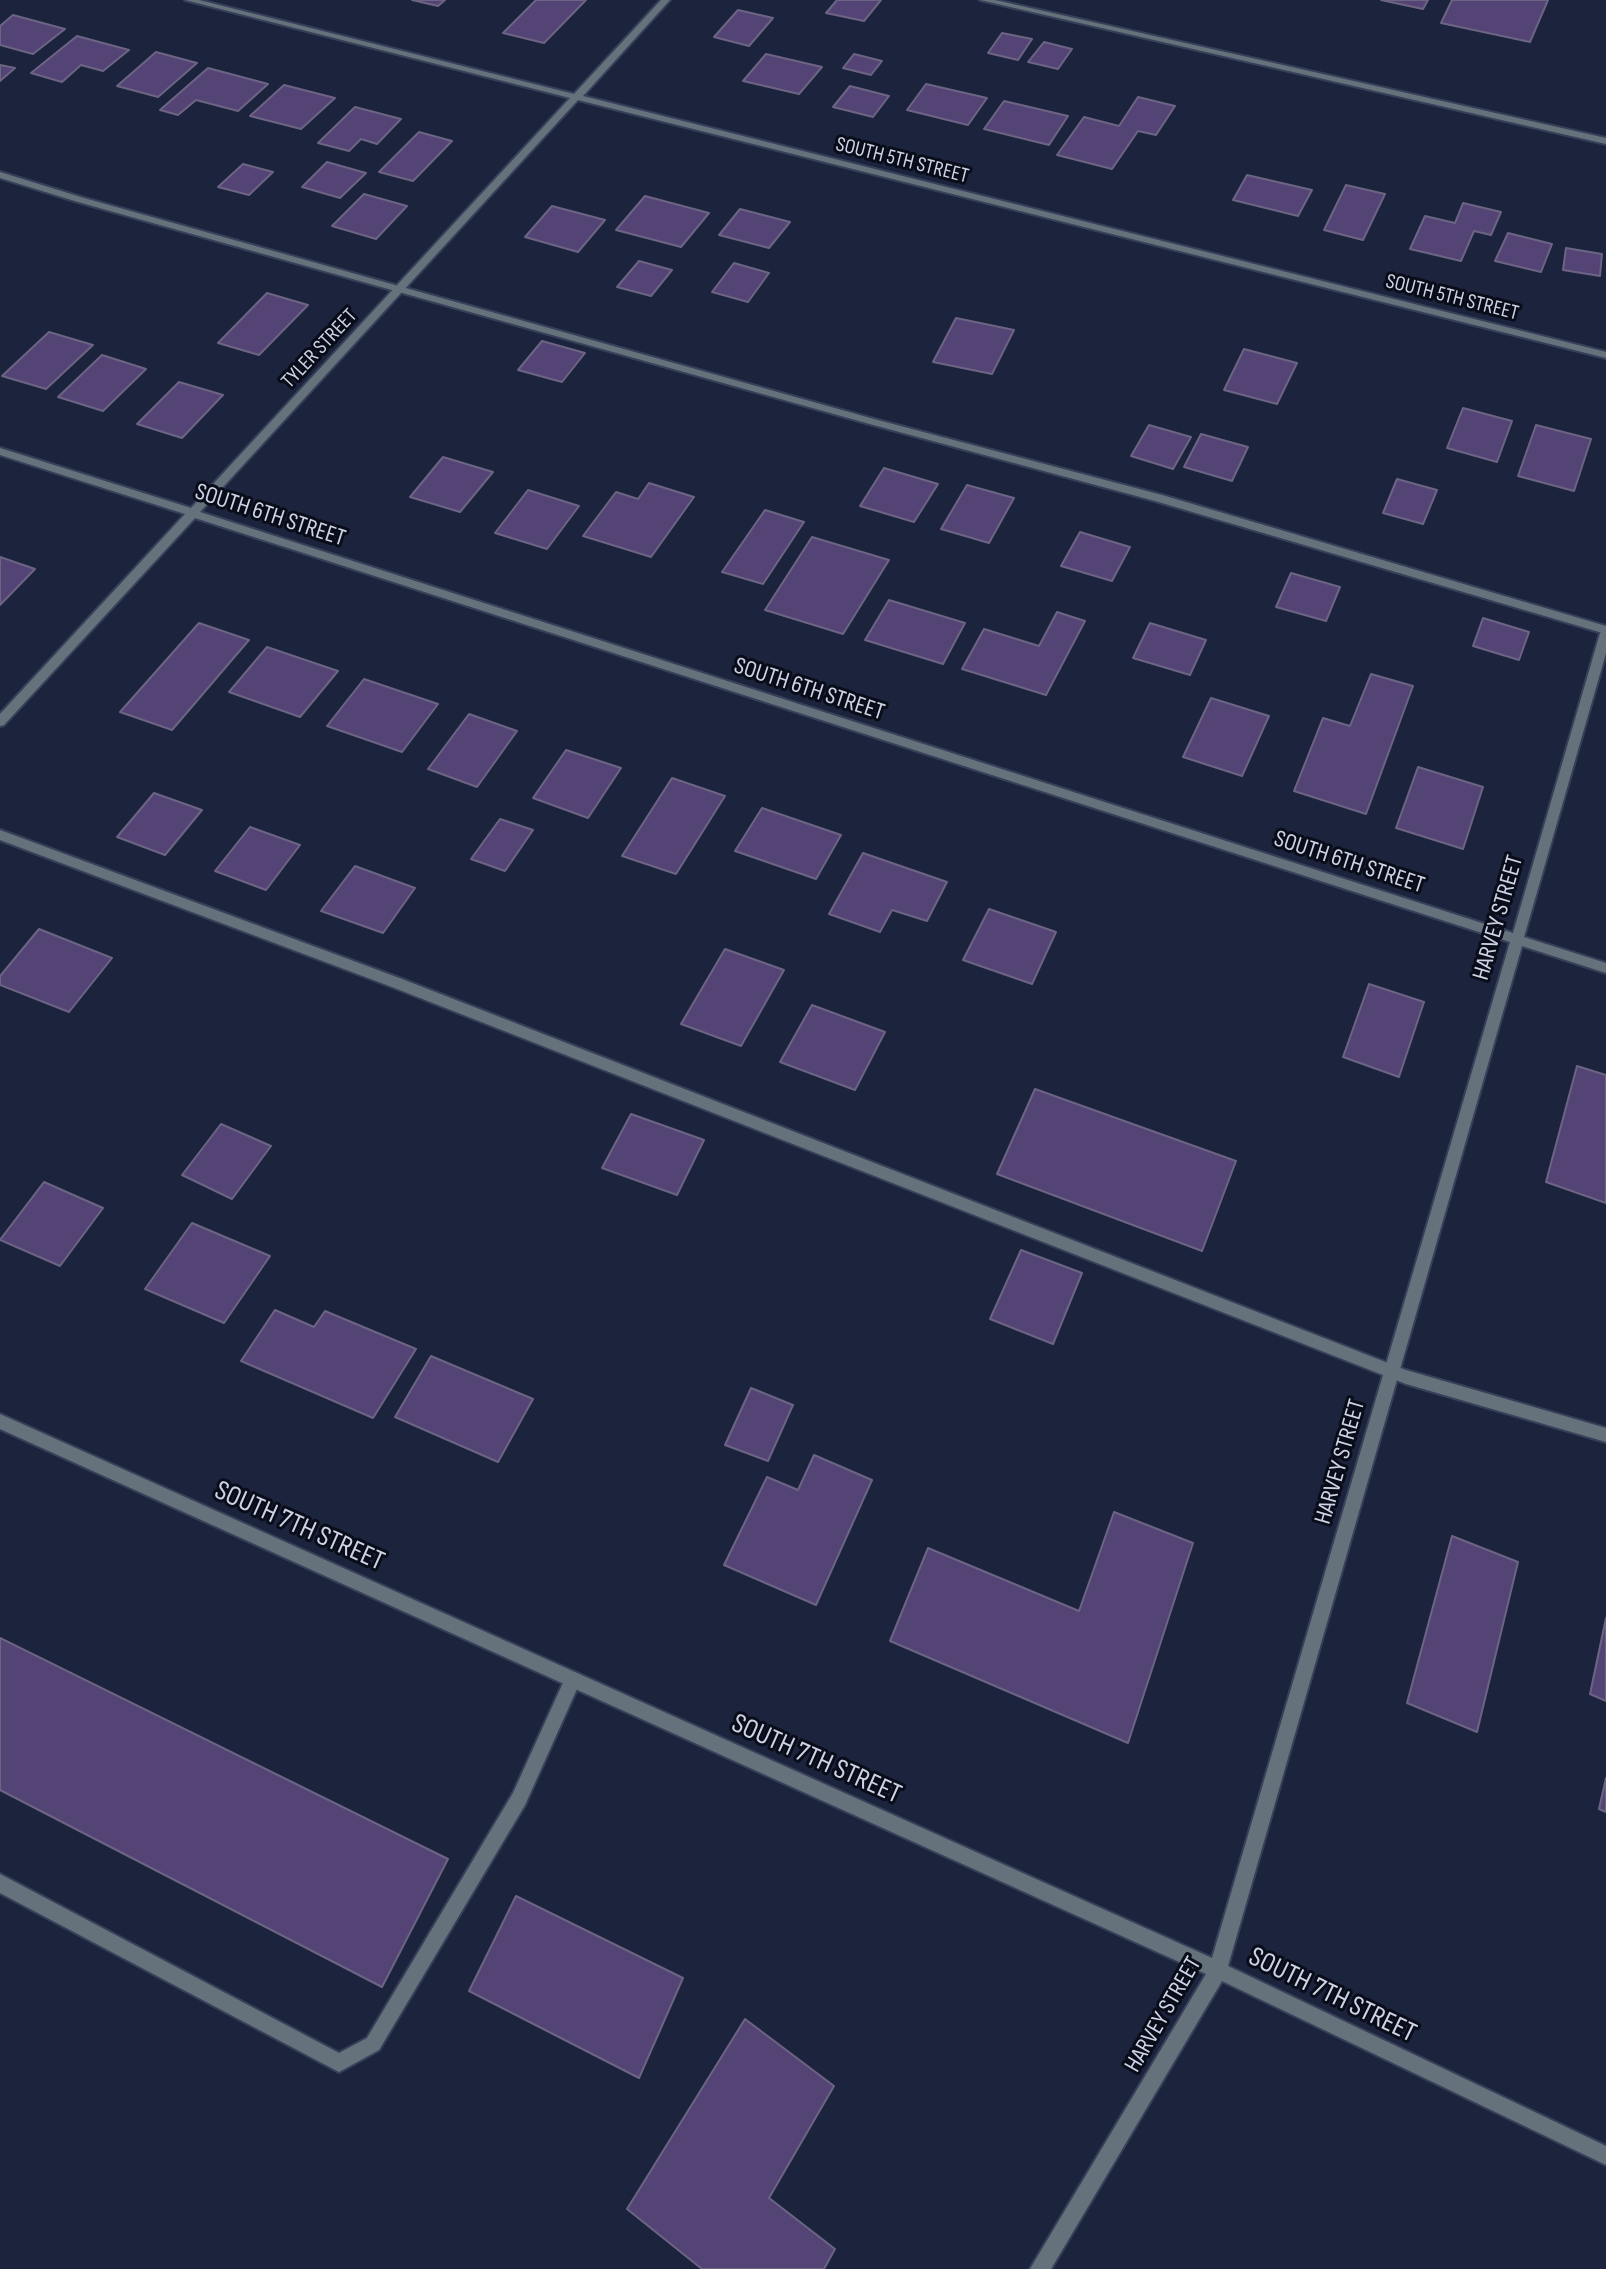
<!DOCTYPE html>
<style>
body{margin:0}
canvas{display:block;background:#1b233d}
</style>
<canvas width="1606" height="2269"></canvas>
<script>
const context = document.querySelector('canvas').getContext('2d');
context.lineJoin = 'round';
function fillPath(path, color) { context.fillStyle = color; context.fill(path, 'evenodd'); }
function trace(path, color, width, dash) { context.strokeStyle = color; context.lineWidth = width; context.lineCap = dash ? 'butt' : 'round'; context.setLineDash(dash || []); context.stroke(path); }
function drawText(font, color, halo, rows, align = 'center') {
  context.font = font + ' "Sofia Sans Condensed",sans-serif'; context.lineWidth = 6; context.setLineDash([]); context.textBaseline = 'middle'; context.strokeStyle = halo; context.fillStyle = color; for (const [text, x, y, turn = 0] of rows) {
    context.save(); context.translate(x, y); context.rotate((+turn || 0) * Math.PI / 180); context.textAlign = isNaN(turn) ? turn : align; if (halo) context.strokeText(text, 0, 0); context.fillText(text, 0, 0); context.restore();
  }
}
const building = new Path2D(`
 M412,0h33l-7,6z
 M536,0h50l-42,43 -41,-10z
 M837,0h44l-17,21 -38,-8z
 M1381,0h47l-5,9z
 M1452,0h96l-18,42 -89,-19z
 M738,10l35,8 -24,28 -35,-9z
 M13,15l52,14 -32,25 -33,-9v-19z
 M1002,33l30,6 -14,21 -30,-7z
 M77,36l52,14 -26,21 -22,-6 -19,17 -31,-9z
 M1044,42l28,7 -14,20 -30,-7z
 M156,52l41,11 -39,34 -41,-11z
 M766,54l56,13 -23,27 -56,-13z
 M854,54l28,7 -11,14 -28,-7z
 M0,65l15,3 -15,13z
 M208,68l60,16 -30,27 -42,-11 -18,15 -18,-5z
 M926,84l61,14 -19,27 -61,-15z
 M284,85l51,13 -34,31 -51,-13z
 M850,86l39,10 -16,21 -40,-10z
 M1138,97l37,9 -19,29 -18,-4 -26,38 -55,-14 27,-38 35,9z
 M1004,101l64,15 -19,29 -65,-16z
 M355,107l46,12 -24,25 -16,-5 -12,12 -31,-8z
 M419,132l33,9 -39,40 -34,-9z
 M327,162l39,11 -26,25 -38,-11z
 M243,164l30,8 -24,23 -31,-8z
 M1247,175l65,15 -14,26 -65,-16z
 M1346,185l39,9 -22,46 -39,-10z
 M364,194l43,12 -31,33 -44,-13z
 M645,196l64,17 -28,34 -65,-17z
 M1463,203l38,9 -10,23 -17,-4 -13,30 -51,-12 15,-33 30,7z
 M552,206l53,14 -27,32 -53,-15z
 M740,209l50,13 -21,26 -50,-13z
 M1508,233l44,11 -11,28 -46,-11z
 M1566,248l36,6 -2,22 -37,-6z
 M639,261l33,9 -21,26 -34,-9z
 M734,263l35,10 -21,29 -36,-10z
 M267,293l41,12 -49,50 -41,-12z
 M956,318l58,12 -22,44 -59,-12z
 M49,332l44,13 -47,44 -44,-13z
 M542,341l43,12 -23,29 -44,-12z
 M1244,349l53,14 -20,41 -53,-14z
 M102,355l44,14 -43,42 -45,-14z
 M179,382l44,13 -41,43 -45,-14z
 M1463,408l49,13 -15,41 -50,-14z
 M1149,425l42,12 -18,32 -42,-13z
 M1536,425l55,14 -17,52 -56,-15z
 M1201,434l47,13 -16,34 -48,-14z
 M443,457l50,15 -33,40 -50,-15z
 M884,468l54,16 -24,38 -54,-16z
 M1397,479l40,11 -14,34 -40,-11z
 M649,483l45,14 -43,60 -68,-21 33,-44 22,7z
 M967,485l47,13 -25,45 -48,-14z
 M528,490l51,16 -32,43 -52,-16z
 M765,510l39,12 -41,62 -41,-12z
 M1080,532l50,15 -18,34 -51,-15z
 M812,537l77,23 -46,74 -78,-24z
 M0,557l35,12 -35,36z
 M1291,573l49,14 -14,34 -50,-14z
 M889,600l76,23 -22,41 -78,-24z
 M1057,612l28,9 -39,74 -84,-26 22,-40 55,17z
 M1483,618l46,14 -10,28 -46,-14z
 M199,623l50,17 -77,90 -52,-18z
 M1150,623l56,17 -16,35 -57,-17z
 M267,647l71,24 -38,46 -71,-25z
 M1371,674l42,12 -47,128 -72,-23 29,-73 27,8z
 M364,679l74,25 -36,48 -75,-26z
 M1211,698l58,18 -27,60 -59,-19z
 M469,714l48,17 -40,56 -49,-18z
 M566,750l55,18 -33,50 -55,-20z
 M1418,767l65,20 -20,62 -67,-21z
 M672,778l53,18 -49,78 -54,-18z
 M154,793l48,17 -37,45 -48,-18z
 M762,808l79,27 -25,44 -81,-28z
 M500,819l33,11 -28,41 -34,-12z
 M250,827l50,18 -34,45 -51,-19z
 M863,853l84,29 -20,39 -35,-11 -12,22 -51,-18z
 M355,866l60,22 -32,45 -62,-22z
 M989,909l67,23 -24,52 -69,-24z
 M39,929l73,29 -43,54 -69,-27v-9z
 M725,949l59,21 -43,76 -60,-22z
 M1369,984l55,18 -25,75 -56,-20z
 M812,1005l73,27 -30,58 -75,-28z
 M1577,1066l29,9v128l-60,-21z
 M1035,1089l201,72 -34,90 -205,-77z
 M631,1114l73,26 -27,55 -75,-27z
 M221,1124l50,22 -39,53 -50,-24z
 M44,1182l59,26 -43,58 -60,-26z
 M192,1223l78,33 -46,67 -79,-34z
 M1021,1250l61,23 -29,71 -63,-25z
 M275,1310l39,17 11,-16 91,38 -43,69 -132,-57z
 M431,1356l102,43 -35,63 -103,-45z
 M751,1388l42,17 -25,56 -43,-16z
 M814,1455l58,25 -56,125 -92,-40 43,-88 31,13z
 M1114,1512l79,31 -65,200 -238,-102 38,-93 151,63z
 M1452,1536l66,26 -41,170 -70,-29z
 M1606,1618v83l-16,-7z
 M0,1638l448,221 -66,128 -382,-197z
 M1606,1778v34l-7,-3z
 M516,1896l167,82 -44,100 -170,-87z
 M745,2019l89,67 -65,112 66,51 -11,20h-122l-75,-60z`);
fillPath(building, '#544476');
trace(building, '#6c6483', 2);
const service = new Path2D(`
 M980,0h15l611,138v6z
 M0,172l84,26 790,221 288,76 444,131v8l-451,-133 -289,-78 -788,-221 -78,-24z
 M0,830l402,149 1004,391 200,58v14l-200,-58 -1014,-397 -392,-147z
 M573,1672l6,2 2,6 -56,125 -146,245 -40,22 -339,-179v-19l339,179 28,-15 146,-245 54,-119z`);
const minor = new Path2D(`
 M185,0h14l375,94 87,-94h9l-87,96 1023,256v6l-1028,-258 -378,412 1313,421 87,-300 6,-4v24l-82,284 82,26v10l-84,-27 -294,1020 378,180v19l-384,-184 -171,288h-21l176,-295 -1206,-545v-15l1212,544 298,-1016 -1315,-424 -191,207 -4,1v-12l185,-200 -185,-59v-7l191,60 379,-410z`);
trace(service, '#383f58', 4);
trace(minor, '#383f58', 4);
fillPath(service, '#65727c');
fillPath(minor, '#65727c');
drawText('21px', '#ced4e6', '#090d19', [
 ["SOUTH 5TH STREET",902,161,14],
 ["SOUTH 5TH STREET",1452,298,14],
 ["TYLER STREET",320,349,-47]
]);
drawText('24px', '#ced4e6', '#090d19', [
 ["SOUTH 6TH STREET",270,516,18],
 ["SOUTH 6TH STREET",809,690,18],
 ["SOUTH 6TH STREET",1349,863,18],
 ["HARVEY STREET",1499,918,-74],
 ["HARVEY STREET",1341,1462,-74],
 ["HARVEY STREET",1164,2015,-60]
]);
drawText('28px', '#ced4e6', '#090d19', [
 ["SOUTH 7TH STREET",299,1527,24],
 ["SOUTH 7TH STREET",816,1760,24],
 ["SOUTH 7TH STREET",1332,1996,26]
]);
</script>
